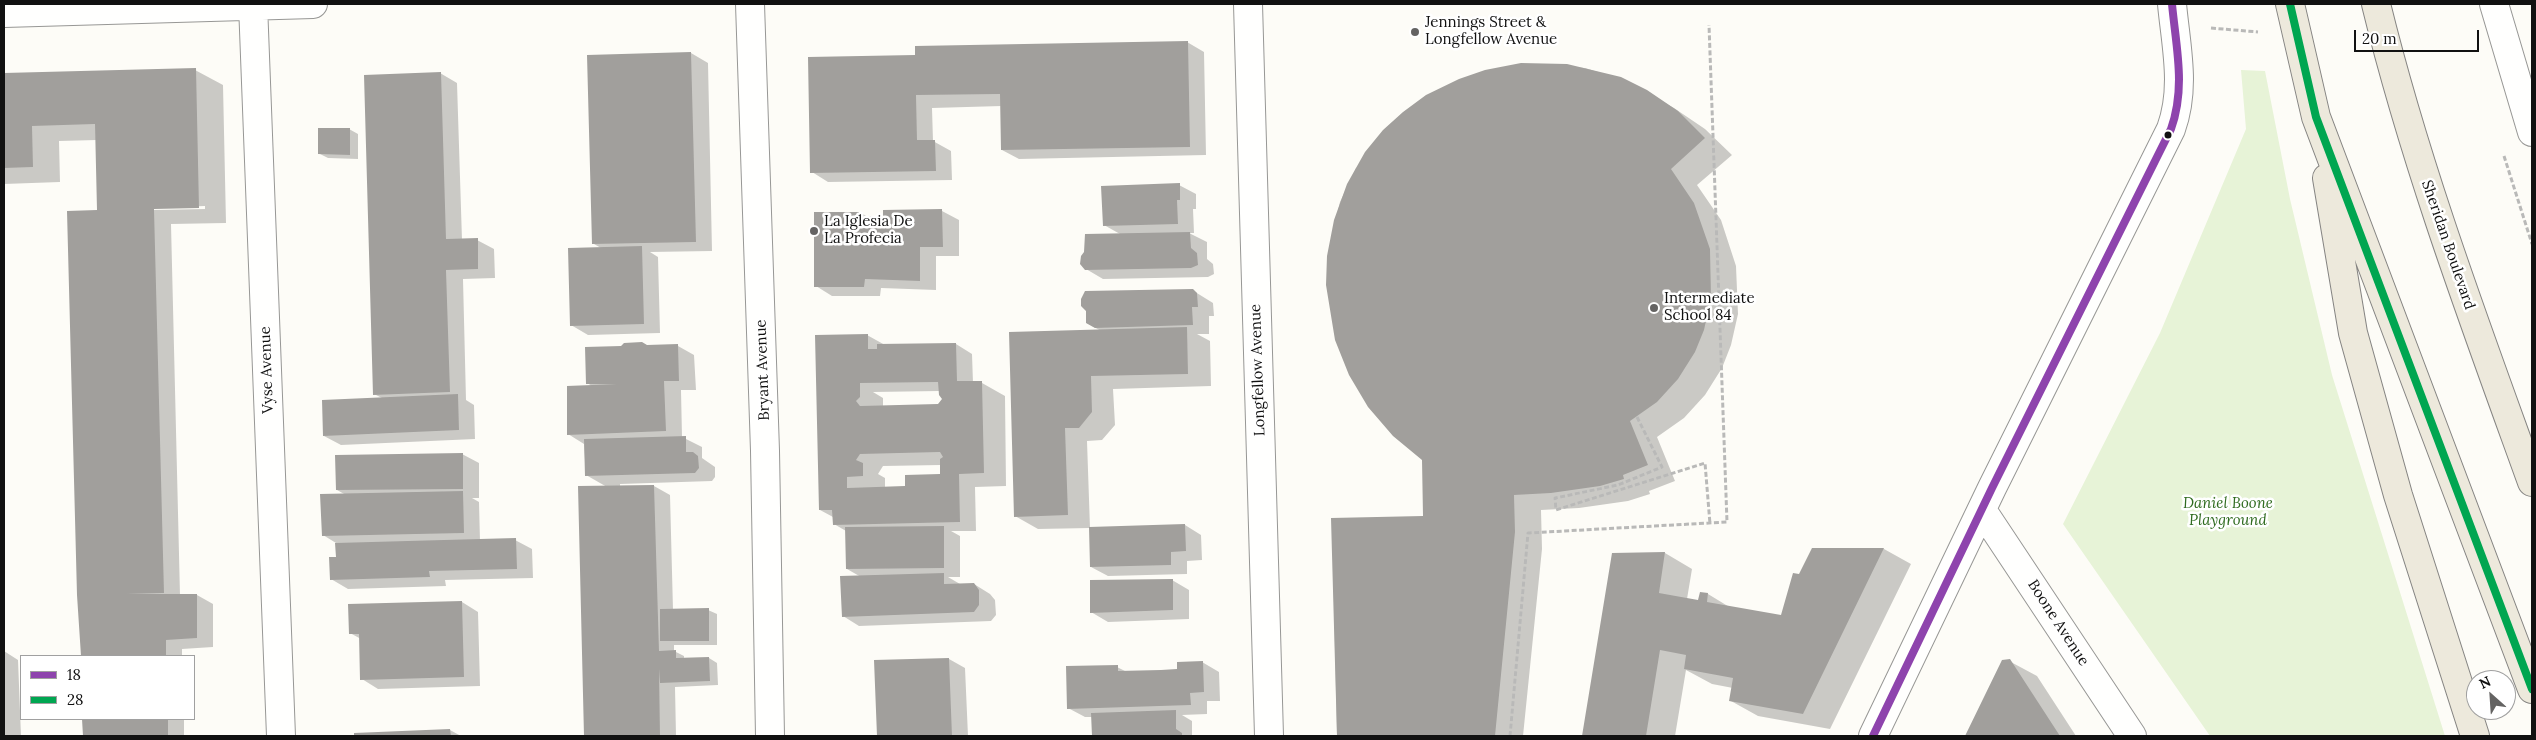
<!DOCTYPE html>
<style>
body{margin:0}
#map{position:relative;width:2536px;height:740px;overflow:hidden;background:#fdfcf7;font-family:Lora,serif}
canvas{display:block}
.frame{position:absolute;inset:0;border:5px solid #111;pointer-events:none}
.legend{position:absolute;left:20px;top:655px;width:175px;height:65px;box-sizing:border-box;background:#fff;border:1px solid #a0a0a0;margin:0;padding:6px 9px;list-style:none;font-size:15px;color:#111}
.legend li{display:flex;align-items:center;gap:10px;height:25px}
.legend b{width:25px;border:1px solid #a0a0a0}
.north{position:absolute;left:2466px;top:670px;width:50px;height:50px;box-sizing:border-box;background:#fff;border:1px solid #a0a0a0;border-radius:50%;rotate:334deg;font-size:14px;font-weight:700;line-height:20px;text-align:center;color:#111}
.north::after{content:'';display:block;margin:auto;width:18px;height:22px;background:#646362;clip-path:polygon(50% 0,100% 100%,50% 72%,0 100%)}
.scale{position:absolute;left:2354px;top:30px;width:125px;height:22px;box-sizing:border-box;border:2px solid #111;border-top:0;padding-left:6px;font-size:15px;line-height:18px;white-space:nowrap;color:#111;-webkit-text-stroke:4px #fff;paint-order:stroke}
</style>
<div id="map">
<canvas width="2536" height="740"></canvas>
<div class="frame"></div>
<ul class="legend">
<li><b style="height:6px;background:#8e44ad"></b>18</li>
<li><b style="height:6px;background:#00a651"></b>28</li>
</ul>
<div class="north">N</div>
<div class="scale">20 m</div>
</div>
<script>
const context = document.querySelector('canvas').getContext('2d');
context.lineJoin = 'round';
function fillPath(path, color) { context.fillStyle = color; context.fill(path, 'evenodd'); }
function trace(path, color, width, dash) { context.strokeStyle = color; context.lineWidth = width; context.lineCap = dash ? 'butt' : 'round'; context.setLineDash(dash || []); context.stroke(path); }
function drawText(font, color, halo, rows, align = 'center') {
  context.font = font + ' Lora,serif'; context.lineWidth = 5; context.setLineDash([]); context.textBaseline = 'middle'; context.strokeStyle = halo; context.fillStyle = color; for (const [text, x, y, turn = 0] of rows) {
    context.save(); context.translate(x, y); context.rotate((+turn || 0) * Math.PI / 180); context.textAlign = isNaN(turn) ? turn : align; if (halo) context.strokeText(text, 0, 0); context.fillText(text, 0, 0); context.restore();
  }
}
fillPath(new Path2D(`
 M2241,70l24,1 25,128 42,176 113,361h-235l-147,-212 97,-191 86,-204z`), '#e7f3d7');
fillPath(new Path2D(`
 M1187,42l17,10 2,103 -187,4 -17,-9v-44l-70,2 1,33 18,10 1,29 -124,2 -16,-10 105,-116z
 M691,53l17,10 4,188 -62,1 8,5 2,76 -72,2 -17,-10 30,-77 -7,-4 -5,-188z
 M1540,64l45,4 36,11 53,29 31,21 27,26 -35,30 24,35 15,46 2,48 -7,31 -9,23 -17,27 -21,23 -27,19 18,44 -26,10 1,3 -22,7 -49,7 -38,2 1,39 -19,187h-186l-5,-217 92,-2 -1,-58 -92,-221 9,-36 16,-34z
 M195,70l28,15 3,138 -55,1 9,371h17l16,9v43l-31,2v7h-100l17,-445 -2,-71 -38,1 1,41 -56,2v-109zM205,206v3l-51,1 -3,-2z
 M440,73l17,10 5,157h15l17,9 1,29 -32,1 3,121 8,5 1,34 -134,6 -17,-9 58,-38 -8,-4z
 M349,129l9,5v25l-30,-1 -8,-4z
 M1179,185l17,9v15h-3l1,24h-5l18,9v17l6,5 1,10 -6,3 -105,2 -17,-10 34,-35 -16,-9z
 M942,211l17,9v36h-23v34l-55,-2 -1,8h-48l-16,-10 45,-73 9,5z
 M1192,290l21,13 1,13h-5v18h-12l13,7 1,45 -98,3 2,36 -13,15 -15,1 3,87 95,-3 16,10 1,25 -15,1v13l-79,2 -17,-9 -1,-39 -52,1 -23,-13 86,-185 -14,-8z
 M867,335l18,10 71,-1 16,10 1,29h9l23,13 1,90 -31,1 1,44h-25l9,5v41h-12l12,7h14l16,10 5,6 1,15 -5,6 -132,5 -16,-10 18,-39 -14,-8 -1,-38 -12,-7 -1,-7 -13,-7zM940,391l3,8 -4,6 -56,2v-9l-10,-6zM941,465l1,10 -36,12 -21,1v-10l-7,-4 5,-8z
 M678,346l16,9 2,35h-15l1,47 20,10v11l13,9v10l-3,4 -92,3v2h34l16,9 3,115h35l9,4v31h-43v6l10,5v3l25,-1 8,5 1,22 -43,2 1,49h-90l-6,-249h27l-21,-12 -2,-31 -16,-10 24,-48 -5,-3 60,-36z
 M462,454l17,9v35h-7l7,4 1,39 35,-1 17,9 1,29 -88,2 1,6 -98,3 -17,-10 6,-21 -1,-15 -13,-8 23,-40 -9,-5z
 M1813,549h71l27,15 -81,165 -72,-13 -27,-15 2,-13 -21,-4 -26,-14 -11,66h-92l31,-182 51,-1 27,16 -5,30 12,2 2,-8 7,1 23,14 51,8z
 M1172,580l17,10v29l-81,3 -17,-10z
 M462,602l16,10 2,74 -102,3 -16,-10 -1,-40 -11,-6z
 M4,651l14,9 3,76h-17z
 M949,659l16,9 3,68h-90l-2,-75z
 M2003,661h6l28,15 39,60h-109z
 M1202,662l17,10 1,29h-13v13l-25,1 10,6v15h-99l-1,-19h-7l-17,-9 49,-41 10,5 52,-1z
 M84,719h100v17h-100z
 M450,730l11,6h-106v-2z`), '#0003');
fillPath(new Path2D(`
 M1188,41l2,106 -189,3 -1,-56 -84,1 1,45h18l1,31 -126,2 -2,-116 107,-2v-9z
 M691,52l5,190 -104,2 -5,-189z
 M1521,63l46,1 54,13 26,13 31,21 27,27 -34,31 23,34 16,46 1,49 -7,32 -9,22 -17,27 -21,23 -27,19 18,44 -25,10 1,4 -24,7 -49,7 -37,2 1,37 -20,204h-158l-6,-218 92,-2 -1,-56 -29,-24 -25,-29 -19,-32 -14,-35 -9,-55 1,-29 7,-36 13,-36 18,-32 18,-22 20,-18 23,-17 33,-16 26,-9z
 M196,68l3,140 -45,1 10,384 -37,1h70v44l-31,2v16h-85l-4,-61 -10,-384 30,-1 -2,-86 -63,2 1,41 -29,1v-95z
 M441,72l5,167 32,-1v31l-32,1 4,122 -77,3 -9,-320z
 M318,128h32v27l-32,-1z
 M1180,183v17h-3l1,24 -75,2 -2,-40z
 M942,209l1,38h-23v34l-55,-2 -1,8h-50v-75h48v5l21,-1v-6z
 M1190,232l1,16 6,5 1,12 -7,3 -106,2 -5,-6 1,-8 3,-4 1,-18z
 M642,246l2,78 -74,2 -2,-78z
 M1193,289l4,4 1,14h-6l1,18 -98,3 -9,-5v-12l-5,-5v-7l4,-8z
 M1187,327l1,47 -97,2 1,36 -13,16h-14l3,87 -54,2 -5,-185z
 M868,334v15h9v-5l79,-1 1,38h25l2,92 -25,1 1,48 -127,3 -1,-15h-13l-4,-175zM938,382l1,13 3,4 -4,5 -78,2 -4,-5 4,-4v-14zM940,452l3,5 -3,2v15l-35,1v11l-58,2v-11l16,-1v-13l-7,-3 4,-6z
 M642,342l5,3 31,-1 1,37h-15l2,50 -99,4v-49l50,-2h-31l-1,-37 36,-1 3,-3z
 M458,394l1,36 -136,6 -1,-36z
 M686,436v16h7l5,4 1,12 -4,5 -110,3 -1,-37z
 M463,453v36l-127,1 -1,-35z
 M654,485l5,166 17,-1v8l33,-1 1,24 -50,2 -1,-14 1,67h-76l-6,-250z
 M463,491l1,42 -142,3 -2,-42z
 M1185,524l1,27 -15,1v13l-81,2 -1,-40z
 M944,526v42l-98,1 -1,-42z
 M516,538l1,31 -88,2 1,6 -100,3 -1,-23h7l-1,-14z
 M1812,548h72l-81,166 -74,-13 4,-23 -49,-9 2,-14 -26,-5 -14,86h-64l30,-183 53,-1 -6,41 39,7 2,-8 8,1 -1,9 74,13 12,-42 6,1z
 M944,573v11l30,-1 5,7v15l-5,7 -132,5 -2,-41z
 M1173,579v31l-83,3v-33z
 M462,601l2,76 -104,3 -1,-46h-10l-1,-30z
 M709,608v33h-49v-32z
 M949,658l3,78h-75l-3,-76z
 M2010,659l50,77h-95l37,-76z
 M1203,661l1,31 -14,1 1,12 -124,4 -1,-43 52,-1v6l43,-1 16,-1v-7z
 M1176,710v19l6,4v3h-90l-1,-23z
 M82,719h86v17h-85z
 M450,729l1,7h-97v-3z`), '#a19f9c');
const minor = new Path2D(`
 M253,4l28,732
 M750,4l15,447 5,285
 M1248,4l21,732
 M2494,4l38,128
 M4,13l309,-9
 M1982,510l150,226
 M1873,736l119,-248 179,-359c15,-42 5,-82 1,-125`);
const major = new Path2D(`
 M2290,4l26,113 216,572
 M2376,4c40,163 99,320 156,478
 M2327,178l26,155 45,162 77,241`);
trace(minor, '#979795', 30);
trace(major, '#858482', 30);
trace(new Path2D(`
 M2211,28l47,4
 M2504,156l28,88
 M1637,417l25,50 -44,18 -63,13 1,12 149,-47 5,61
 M1510,736l18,-203 199,-11 -18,-497`), '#b9b9b8', 3, [5, 2.5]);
trace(minor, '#fffffe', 28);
trace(major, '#ede9dc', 28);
trace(new Path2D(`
 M1873,736l119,-248 179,-359c15,-42 5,-82 1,-125`), '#8e44ad', 8);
trace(new Path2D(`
 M2290,4l26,113 216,572`), '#00a651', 8);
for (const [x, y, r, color] of [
 [1415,32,5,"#646362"],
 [2168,135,4.5,"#111"],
 [814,231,5,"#646362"],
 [1654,308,5,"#646362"]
]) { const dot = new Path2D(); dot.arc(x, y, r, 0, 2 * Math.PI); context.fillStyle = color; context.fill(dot); trace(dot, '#fff', 2); }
drawText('15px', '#111', '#fff', [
 ["Jennings Street &",1425,23],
 ["Longfellow Avenue",1425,40],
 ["La Iglesia De",824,222],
 ["La Profecia",824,239],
 ["Intermediate",1664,299],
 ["School 84",1664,316]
], 'left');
drawText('15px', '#111', '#fff', [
 ["Sheridan Boulevard",2448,245,71],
 ["Vyse Avenue",267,370,-92],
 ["Bryant Avenue",763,370,-92],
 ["Longfellow Avenue",1258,370,-92],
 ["Boone Avenue",2058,623,57]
]);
drawText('italic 15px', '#2f6b1f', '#fff', [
 ["Daniel Boone",2228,504],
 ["Playground",2228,521]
]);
</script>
